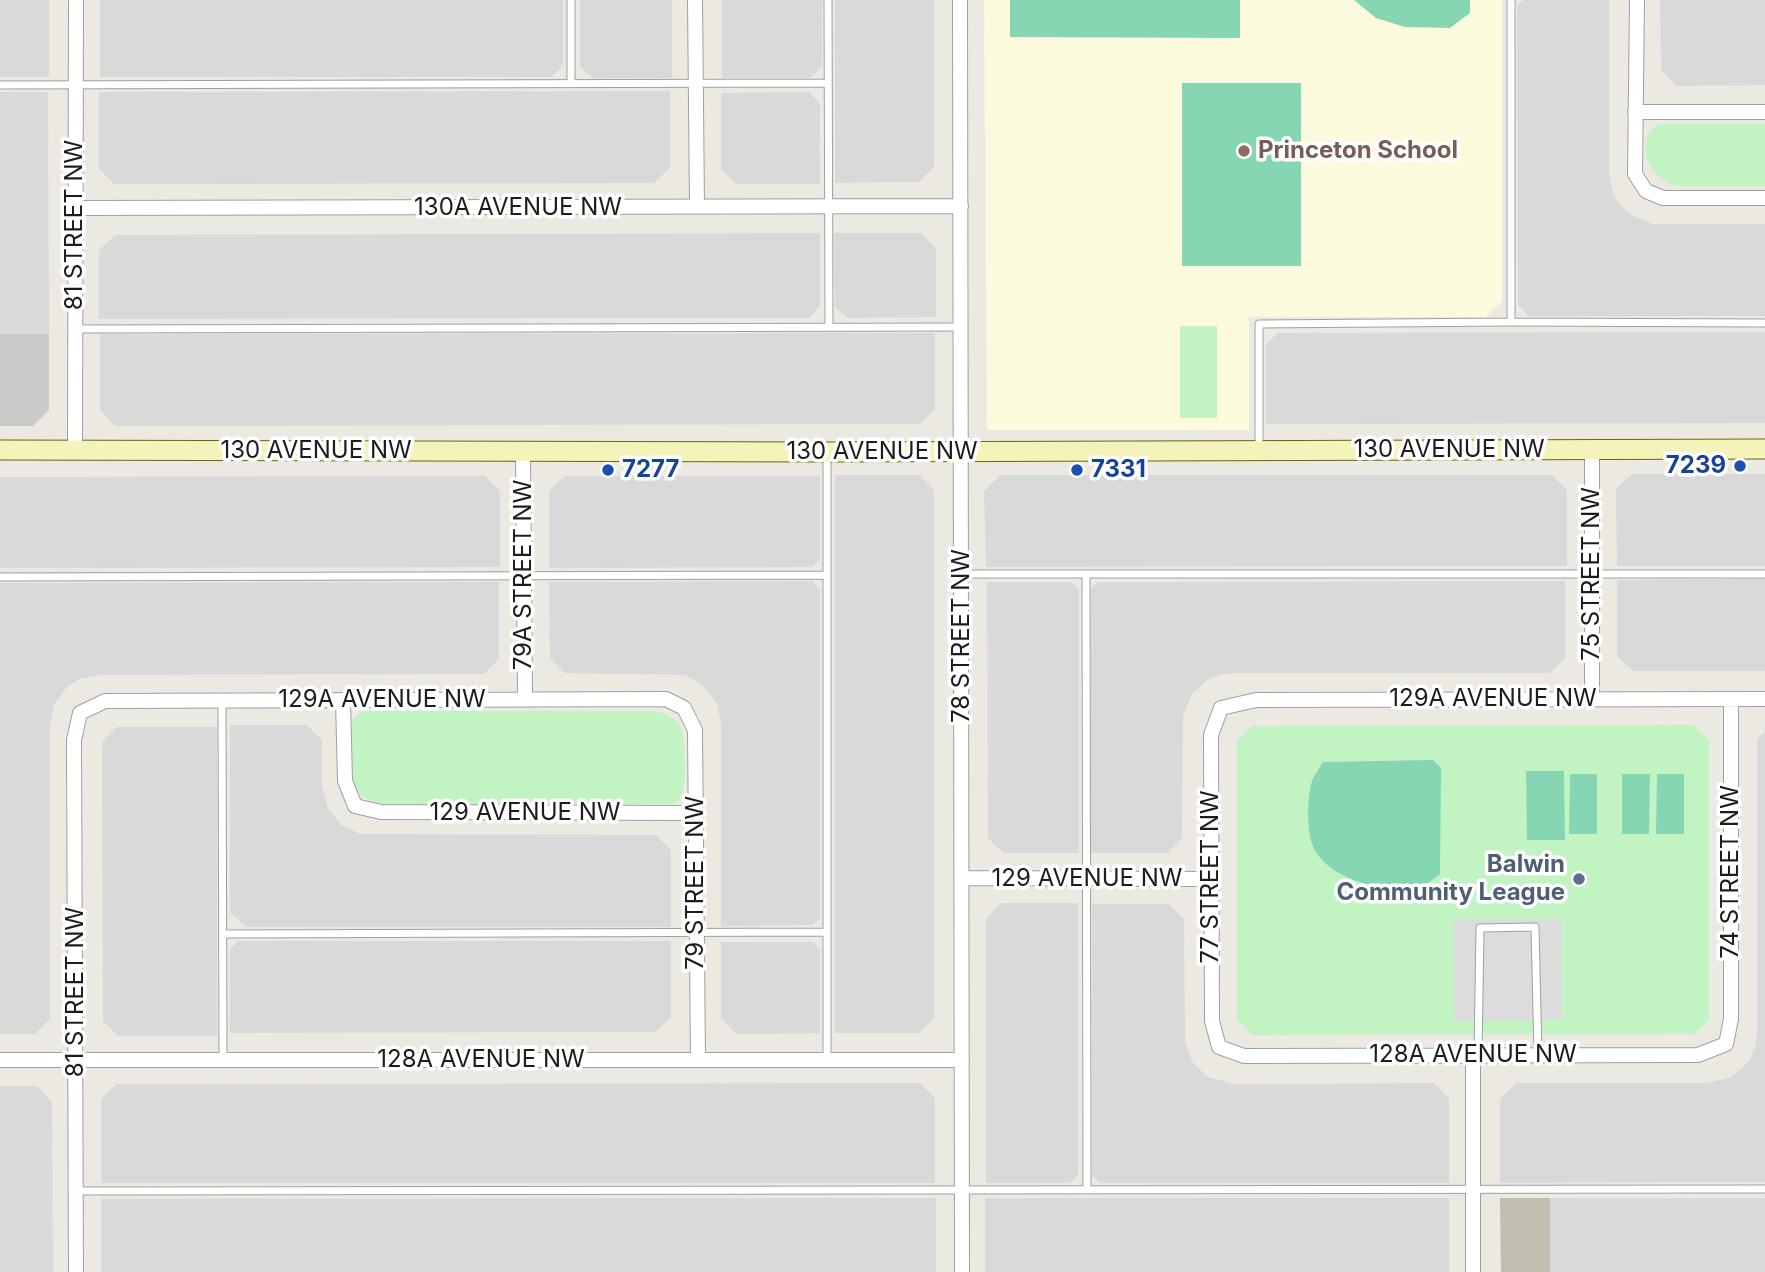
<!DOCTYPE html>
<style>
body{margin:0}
canvas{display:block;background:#ece9e2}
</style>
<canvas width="1765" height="1272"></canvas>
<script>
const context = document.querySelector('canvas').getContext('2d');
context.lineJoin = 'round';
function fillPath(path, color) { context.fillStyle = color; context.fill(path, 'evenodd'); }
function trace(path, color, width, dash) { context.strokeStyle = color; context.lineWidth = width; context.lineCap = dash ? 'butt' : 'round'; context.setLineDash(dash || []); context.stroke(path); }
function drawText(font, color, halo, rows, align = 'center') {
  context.font = font + ' Inter,sans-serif'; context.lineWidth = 7; context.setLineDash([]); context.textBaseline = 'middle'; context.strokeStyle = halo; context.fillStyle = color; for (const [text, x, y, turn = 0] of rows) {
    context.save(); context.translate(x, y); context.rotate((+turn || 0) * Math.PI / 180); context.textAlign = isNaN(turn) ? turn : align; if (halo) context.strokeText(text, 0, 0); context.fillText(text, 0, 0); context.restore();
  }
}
fillPath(new Path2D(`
 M0,0h49v77h-49z
 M100,0h463v65l-11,12h-452z
 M580,0h92v78h-80l-12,-11z
 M722,0h100v67l-12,11h-88z
 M835,0h99v167l-15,15 -84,1z
 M1523,0h86v174l5,21 7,11 10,9 21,9h113v92h-236l-11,-11 -1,-300z
 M1660,0h105v85l-89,1 -15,-16z
 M670,91v77l-16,15 -540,1 -15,-15v-77z
 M0,92h48l1,242h-49z
 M809,92l11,12v80h-84l-15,-15v-76z
 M820,233v73l-11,12 -710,1v-69l16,-15z
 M834,233h87l15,16v68l-88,1 -13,-11z
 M1765,332v91l-499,1v-80l12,-11z
 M935,333v76l-15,15 -805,2 -15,-16v-76z
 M1632,474h133v92h-148l-1,-77z
 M835,475h84l15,15v528l-15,15h-84z
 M1001,475h551l15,15v76l-581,1 -2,-76z
 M485,476l15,15v76l-500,1v-91z
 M565,476h255v84l-8,7 -263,1v-77z
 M1765,579v92h-132l-16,-15v-76z
 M812,581l8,8v329l-7,7 -92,1v-202l-4,-20 -13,-18 -19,-11 -120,-2 -15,-15 -1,-76z
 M1565,581v77l-15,15h-317l-13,2 -13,5 -15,14 -9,22 -1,122 -15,15h-76v-264l7,-7z
 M499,582v77l-15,15 -384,1 -21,4 -12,8 -13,17 -4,21v294l-15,15h-35v-451z
 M987,582h85l7,7v264h-76l-15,-15z
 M230,725h77l15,15v45l6,23 13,17 19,9 296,1 15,15v77h-425l-16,-15z
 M117,727h100v309h-99l-15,-15 -1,-279z
 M1765,731v451l-265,1v-84l16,-16h191l22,-5 11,-8 10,-10 5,-13 2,-14v-294z
 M1001,903h77v272l-8,8h-84v-264z
 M1092,904h77l15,15 1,123 8,21 15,14 26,7 200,-1 15,16v84h-349l-8,-7z
 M238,941h433v76l-16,15 -425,1v-84z
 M721,942h92l7,7v84l-84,1 -15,-16z
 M920,1083l15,15v85h-834v-84l15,-15z
 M0,1086h37l15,16 1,170h-53z
 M936,1198v74h-835v-73z
 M985,1198h464v74h-464z
 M1550,1198h215v74h-215z`), '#dad9d9');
fillPath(new Path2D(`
 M984,0h518v301l-16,16h-237v113h-262z`), '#fcfadc');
fillPath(new Path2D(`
 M0,334h49v76l-16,16h-33z`), '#cacaca');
fillPath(new Path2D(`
 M1500,1198h50v74h-49z`), '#c0bfaf');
fillPath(new Path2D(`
 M1660,124h105v62h-88c-29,-6 -45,-49 -17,-62z
 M1180,326h37v92h-37z
 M363,711h292c9,2 18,5 24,13 7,9 9,68 0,76 -2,2 -6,3 -10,4h-288c-10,-3 -19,-6 -24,-14 -7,-10 -8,-55 -5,-67 2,-6 6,-9 11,-12z
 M1694,725l15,15v279l-15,15 -442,1 -15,-16v-278l15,-15z`), '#c2f4c3');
fillPath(new Path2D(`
 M1010,0h230v38l-230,-1z
 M1354,0h116v13l-20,15 -45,-1 -29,-9z
 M1182,83h119v183h-119z
 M1433,760l8,8 -1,106c-6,4 -15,13 -22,14 -35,5 -96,-9 -107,-47 -4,-17 -4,-44 1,-60 2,-6 8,-13 11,-19z
 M1526,771h38l1,69h-38z
 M1570,774h27v60h-28z
 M1622,774h28l-1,60h-27z
 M1657,774h27v60h-28z`), '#86d6b3');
fillPath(new Path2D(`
 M1561,919l1,101 -108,1 -1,-101z`), '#dcdcdc');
const lane = new Path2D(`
 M828,0l1,325
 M1511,0v322
 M571,83v-83
 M0,85l828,-2
 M76,329l885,-2
 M1259,447v-123l252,-2 254,1
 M827,453v607
 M962,574h803
 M1086,576l1,612
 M0,577l827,-2
 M222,701l1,359
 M223,934l603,-2
 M1478,1055l2,-127 55,-1 3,128
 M75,1191l1690,-2`);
const street = new Path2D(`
 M695,0l2,207
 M960,0l2,1272
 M1637,0l-2,174 11,17 17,7h102
 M1635,112h130
 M76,208l885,-2
 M75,449l1,-449
 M1592,450v249
 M523,452l2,247
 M1731,699v320l-5,25 -28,11 -454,1 -25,-9 -7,-26 -1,-286 10,-27 35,-8c169,-1 339,-2 509,-1
 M343,701l2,80 10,25 26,6 315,1
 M962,878l249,1
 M1473,1055v217
 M0,1060h962
 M76,1272l-2,-532 6,-27 25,-12 561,-2 18,9 11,22 3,330`);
const secondary = new Path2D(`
 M0,450l827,2 938,-3`);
trace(lane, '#a0a0a0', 9);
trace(street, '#a0a0a0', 16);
trace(secondary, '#64680d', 21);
trace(lane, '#fff', 7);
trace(street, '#fff', 14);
trace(secondary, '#f4f3b9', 19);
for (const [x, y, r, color] of [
 [1244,151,7,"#8d6e63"],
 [1740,466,7,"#1a4fb4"],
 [608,470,7,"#1a4fb4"],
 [1077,470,7,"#1a4fb4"],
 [1579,879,7,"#5c6f8a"]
]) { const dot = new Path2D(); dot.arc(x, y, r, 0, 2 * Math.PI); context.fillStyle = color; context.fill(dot); trace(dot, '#fff', 2.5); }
drawText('bold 24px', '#785e54', '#fff', [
 ["Princeton School",1258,151]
], 'left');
drawText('24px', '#1c1c1c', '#fff', [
 ["130A AVENUE NW",518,208],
 ["81 STREET NW",75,225,-90],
 ["130 AVENUE NW",1449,450],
 ["130 AVENUE NW",316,451],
 ["130 AVENUE NW",882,452],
 ["75 STREET NW",1592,574,-90],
 ["79A STREET NW",524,575,-90],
 ["78 STREET NW",962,636,-90],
 ["129A AVENUE NW",1493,699],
 ["129A AVENUE NW",382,700],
 ["129 AVENUE NW",525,813],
 ["74 STREET NW",1731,872,-90],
 ["77 STREET NW",1211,877,-90],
 ["129 AVENUE NW",1087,879],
 ["79 STREET NW",696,883,-90],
 ["81 STREET NW",76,992,-90],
 ["128A AVENUE NW",1473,1055],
 ["128A AVENUE NW",481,1060]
]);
drawText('bold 24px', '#164399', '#fff', [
 ["7239",1726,466,"right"],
 ["7277",622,470],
 ["7331",1091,470]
], 'left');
drawText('bold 24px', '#4e5e75', '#fff', [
 ["Balwin",1565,865],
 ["Community League",1565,893]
], 'right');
</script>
